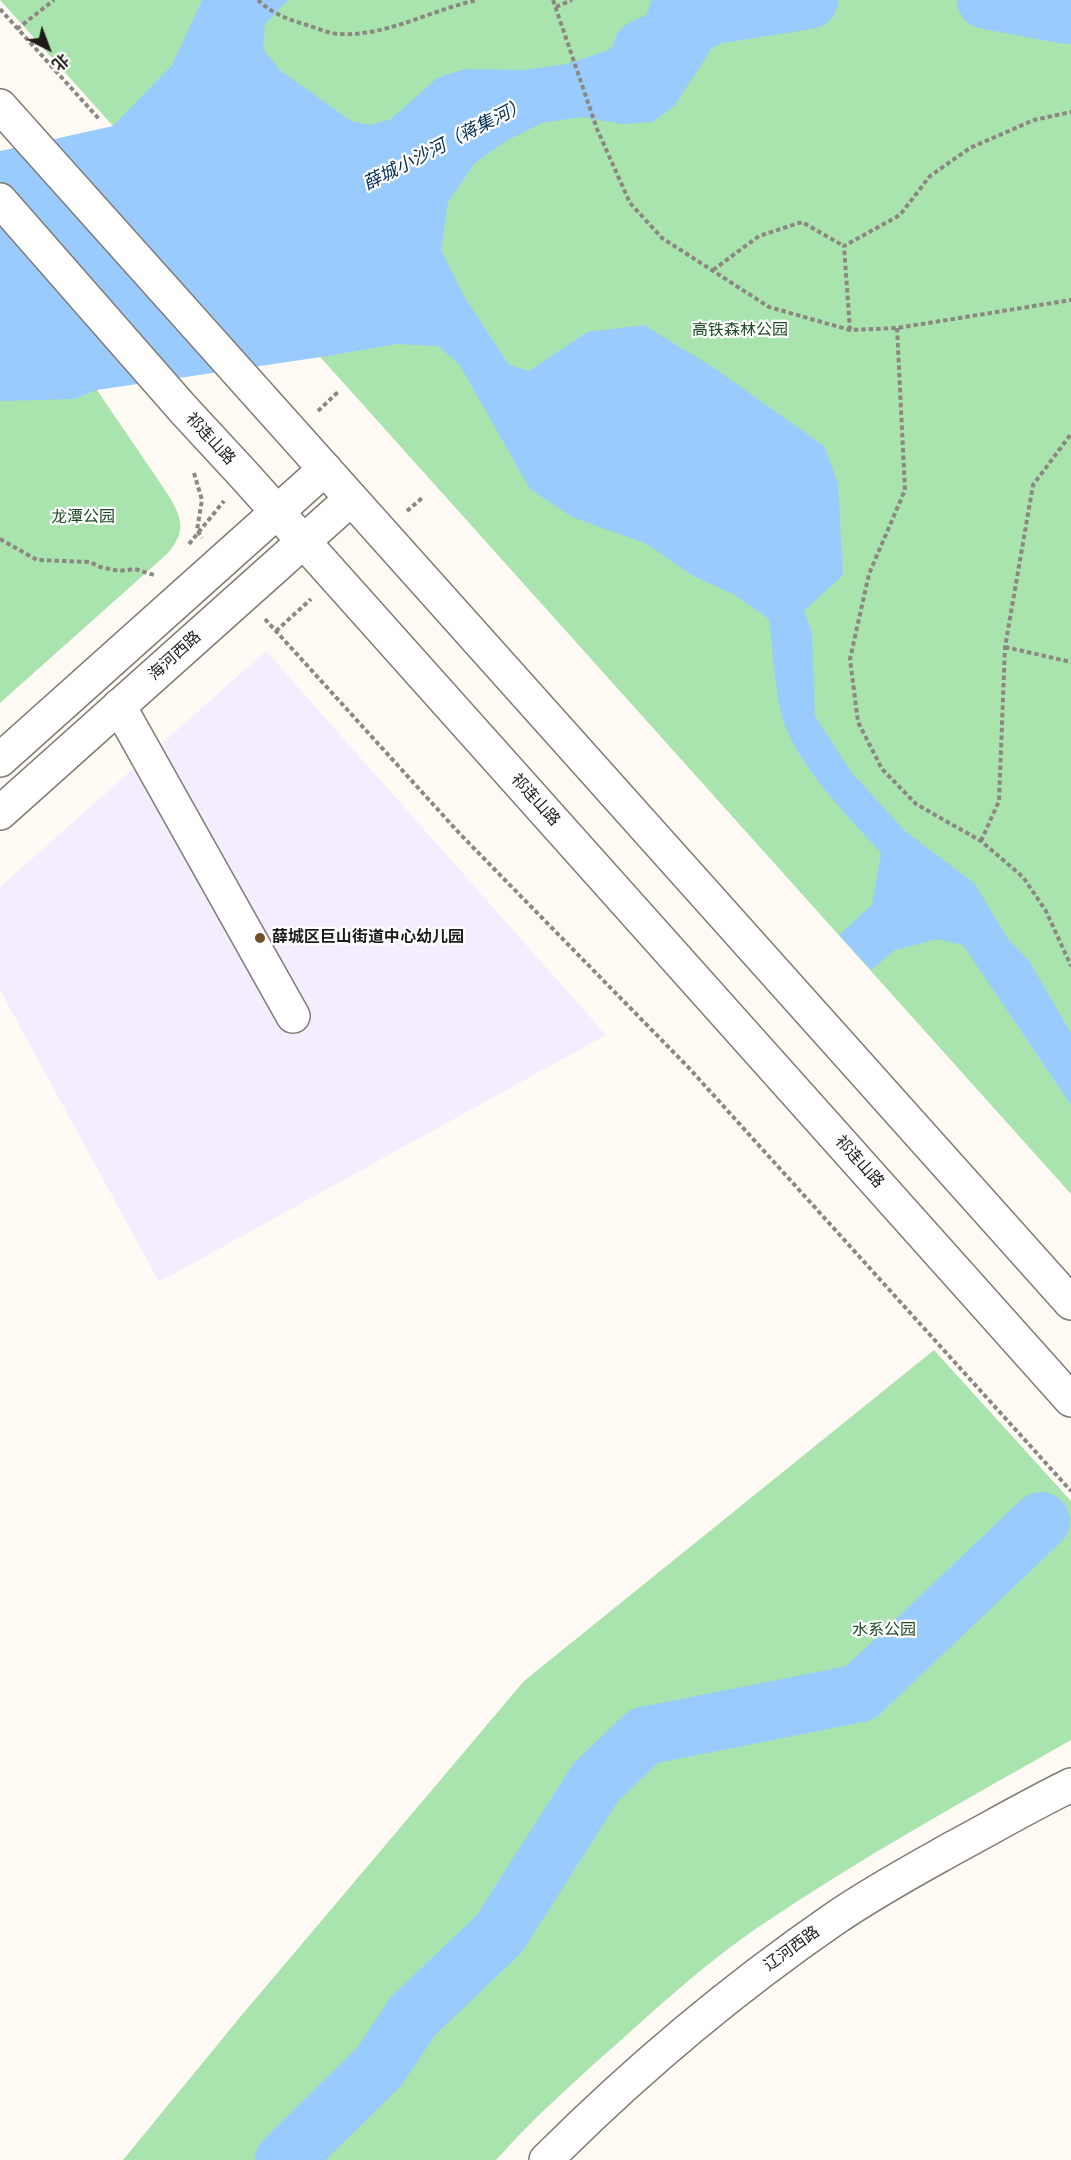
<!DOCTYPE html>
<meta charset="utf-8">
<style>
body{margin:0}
#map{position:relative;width:1071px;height:2160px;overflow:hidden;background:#fffaf3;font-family:Helvetica,"Noto Sans SC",sans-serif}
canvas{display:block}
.north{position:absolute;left:18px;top:18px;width:60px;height:60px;-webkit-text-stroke:4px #fff;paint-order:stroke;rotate:138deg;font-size:16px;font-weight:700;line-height:24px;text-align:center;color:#1d1c19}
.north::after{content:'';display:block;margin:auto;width:21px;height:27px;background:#1d1c19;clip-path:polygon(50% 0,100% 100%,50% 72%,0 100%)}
</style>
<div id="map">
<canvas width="1071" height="2160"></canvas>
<div class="north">北</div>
</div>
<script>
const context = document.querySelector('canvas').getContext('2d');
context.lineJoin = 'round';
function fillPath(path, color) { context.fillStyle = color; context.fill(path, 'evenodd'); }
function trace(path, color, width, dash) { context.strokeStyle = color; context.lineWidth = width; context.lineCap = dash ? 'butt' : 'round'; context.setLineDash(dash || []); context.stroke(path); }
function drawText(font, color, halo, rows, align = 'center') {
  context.font = font + ' Helvetica,"Noto Sans SC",sans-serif'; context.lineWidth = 4.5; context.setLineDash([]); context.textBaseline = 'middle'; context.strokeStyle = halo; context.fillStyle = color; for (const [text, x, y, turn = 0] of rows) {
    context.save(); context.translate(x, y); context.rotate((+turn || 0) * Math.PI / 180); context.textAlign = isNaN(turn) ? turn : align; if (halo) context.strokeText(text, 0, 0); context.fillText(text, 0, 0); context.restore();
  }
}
fillPath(new Path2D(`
 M266,651l340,384 -447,247 -159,-292v-103z`), '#f3edff');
fillPath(new Path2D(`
 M0,0h1071v1194z
 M0,278l97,112 72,106c14,24 17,36 -2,58l-167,149z
 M934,1350l137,151v239c-105,60 -211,118 -311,186 -46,31 -89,69 -130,106 -46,41 -93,82 -134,128h-373l118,-144 283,-335z`), '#a9e4ae');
fillPath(new Path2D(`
 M202,0h86l-23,24 -2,25 17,21 71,51 19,4 21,-6 46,-41 28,-9 59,1 43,-6 41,-14 35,-27 9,-23h49l13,15 2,21 -9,20 -33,50 -21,16 -31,2 -40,-7 -40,6 -38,19 -29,21 -27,39 -7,48 23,46 45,69 20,6 58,-39 57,-7 70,43 110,78 14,37 5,92 -39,36 8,22 3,83 37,57 53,58 69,52 34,56 21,22 42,72v72l-108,-160 -25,-6 -43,11 -24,20 -32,-35 33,-30 9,-52c-33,-37 -72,-75 -93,-120 -13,-28 -15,-83 -19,-114l-36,-25 -40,-18 -46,-32 -75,-27 -42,-28 -71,-125 -21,-18 -41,-2 -76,13 -224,33 -23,9 -74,2v-250l113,-25 59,-61z`), '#99cbfe');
trace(new Path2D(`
 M986,0l80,15 5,-5
 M642,49l72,-34 95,-15
 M284,2160l95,-93 34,-51 86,-82 97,-152 48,-46 216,-43 181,-172`), '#99cbfe', 58);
const minor = new Path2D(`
 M119,706l174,310
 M546,2160c89,-89 185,-170 288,-241 39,-27 80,-49 121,-72 39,-21 77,-43 116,-62`);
const tertiary = new Path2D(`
 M0,760l325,-291
 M0,813l351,-314`);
const secondary = new Path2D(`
 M0,106l1071,1197
 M0,200l183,209 62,67 826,924`);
trace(minor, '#7f7b75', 36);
trace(tertiary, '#7f7b75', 36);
trace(secondary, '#7f7b75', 36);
trace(new Path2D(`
 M258,0c13,13 31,20 49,25 9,3 21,8 31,9 48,3 93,-24 139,-34
 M553,0l44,129 33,74 32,35 107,69 81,23 47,-2 174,-28
 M556,7l16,-7
 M0,9l99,110
 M17,29l37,-29
 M713,270l46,-34 43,-14 42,24
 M897,328l8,162 -36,84 -19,85 8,63 24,47 34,35 65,37 42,36 23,34 25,55
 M850,330l-6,-84 56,-31 30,-39 40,-28 64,-28 37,-8
 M318,411l21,-20
 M194,473l8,27 -5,30 5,8
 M407,511l15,-13
 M0,539l37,21 53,2 10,5 19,4 16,-2 19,6
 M189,544l35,-43
 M265,619l195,215 229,234 382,423
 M276,631l35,-32
 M1005,647l66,15
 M981,841l18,-40 6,-154 28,-162 38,-51`), '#8b8883', 4, [4.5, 3]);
trace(minor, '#fff', 33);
trace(tertiary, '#fff', 33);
trace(secondary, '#fff', 33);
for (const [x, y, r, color] of [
 [260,938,6,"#6f4f25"]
]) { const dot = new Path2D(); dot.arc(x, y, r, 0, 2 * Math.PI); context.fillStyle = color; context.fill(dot); trace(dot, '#fff', 2); }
drawText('16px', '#1b4b23', '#fff', [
 ["高铁森林公园",740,331],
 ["龙潭公园",83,518],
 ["水系公园",884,1631]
]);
drawText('16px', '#1d1c19', '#fff', [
 ["祁连山路",210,439,47],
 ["海河西路",175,656,-42],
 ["祁连山路",535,800,48],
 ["祁连山路",859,1162,48],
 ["辽河西路",792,1949,-36]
]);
drawText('bold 16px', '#1d1c19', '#fff', [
 ["薛城区巨山街道中心幼儿园",272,938]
], 'left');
drawText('italic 18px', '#002c53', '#fff', [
 ["薛城小沙河（蒋集河）",445,145,-27]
]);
</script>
